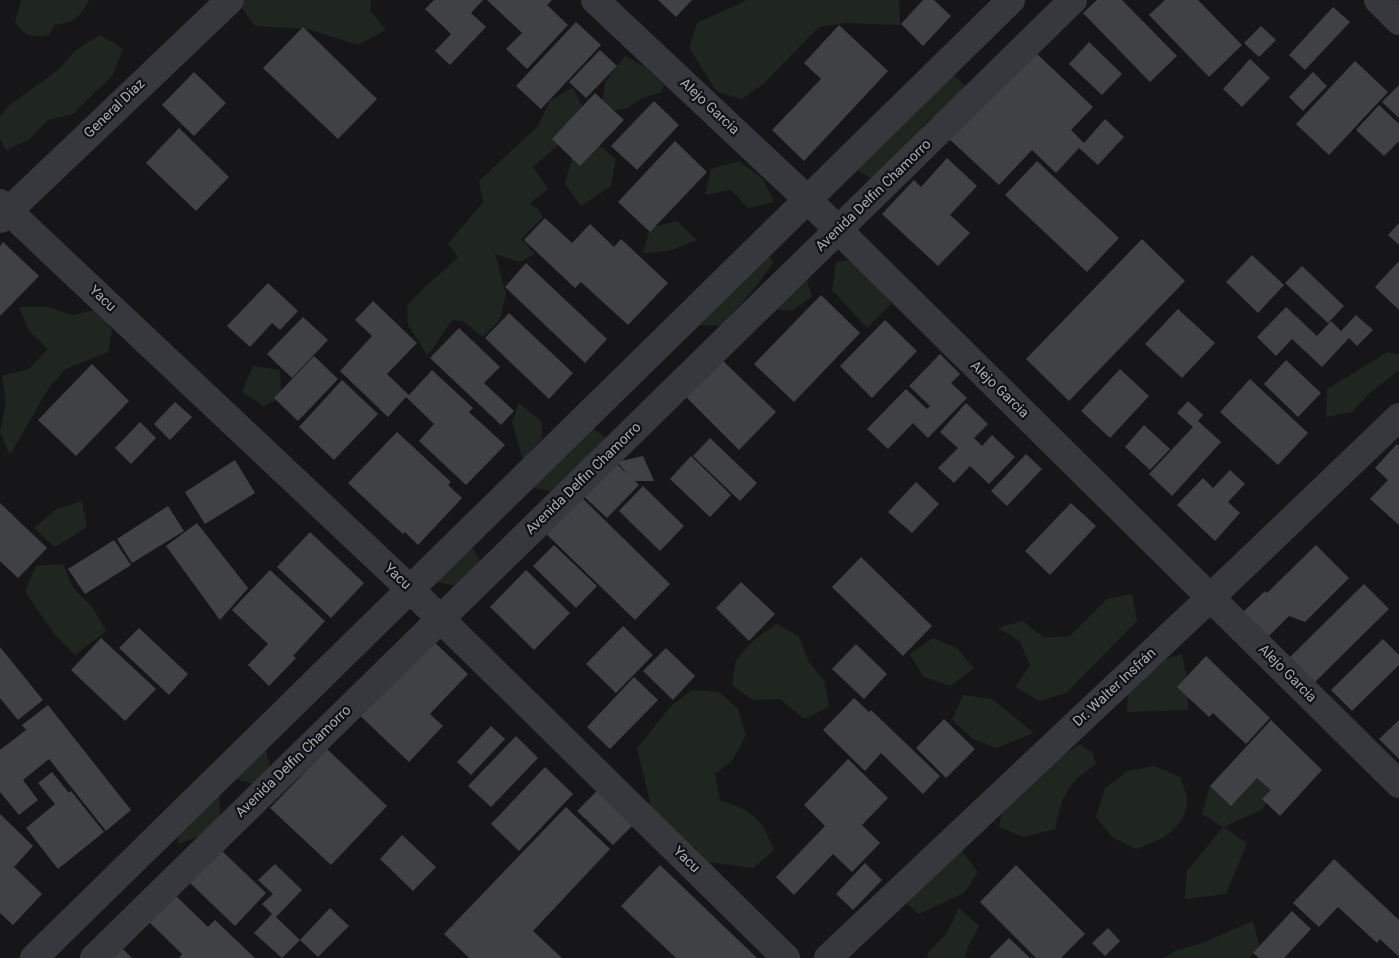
<!DOCTYPE html>
<meta charset="utf-8">
<style>
body{margin:0}
canvas{display:block;background:#161618}
</style>
<canvas width="1399" height="958"></canvas>
<script>
const context = document.querySelector('canvas').getContext('2d');
context.lineJoin = 'round';
function fillPath(path, color) { context.fillStyle = color; context.fill(path, 'evenodd'); }
function trace(path, color, width, dash) { context.strokeStyle = color; context.lineWidth = width; context.lineCap = dash ? 'butt' : 'round'; context.setLineDash(dash || []); context.stroke(path); }
function drawText(font, color, halo, rows, align = 'center') {
  context.font = font + ' Roboto,sans-serif'; context.lineWidth = 4.5; context.setLineDash([]); context.textBaseline = 'middle'; context.strokeStyle = halo; context.fillStyle = color; for (const [text, x, y, turn = 0] of rows) {
    context.save(); context.translate(x, y); context.rotate((+turn || 0) * Math.PI / 180); context.textAlign = isNaN(turn) ? turn : align; if (halo) context.strokeText(text, 0, 0); context.fillText(text, 0, 0); context.restore();
  }
}
fillPath(new Path2D(`
 M21,0h68c-7,16 -17,23 -34,25l-6,10c-17,3 -25,1 -34,-13z
 M241,0h130l-1,10 16,20 -28,15 -51,-16 -52,-3 -16,-22z
 M747,0h152l1,25 -55,-2 -26,4 -56,57 -21,15 -25,-7 -28,-44 8,-25z
 M100,35l23,14 -11,27 -39,38 -25,6 -18,19 -24,11 -6,-11v-23l11,-12 46,-33 19,-21z
 M625,56l20,11 19,18 -3,7 -18,6 -16,10 -26,5 4,-31z
 M949,71l19,17 -40,33 -54,59 -20,-12z
 M573,87l10,23 -12,24 -38,33 15,22 -19,15 8,4 6,9 -22,22 14,15 -15,8 -25,-8 11,40 -6,25 -17,18 -20,-16 -10,-1c-11,11 -15,24 -26,35l-19,-30 -1,-19c17,-20 33,-31 51,-49l-10,-13 35,-42 -4,-21 59,-55 12,-25z
 M594,142l22,17 -5,27 -30,20 -16,-22 7,-26z
 M739,161l24,18 11,23 -26,6 -17,-18 -26,5 6,-26z
 M677,221l20,19 -28,11 -26,2 7,-25z
 M766,244l7,19 -16,22 -35,41 -27,-1z
 M865,258l18,21 8,25 -24,24 -35,-38 4,-28z
 M804,272l8,25 -21,14 -22,-2z
 M19,307h29l25,8 27,-6 12,22 -4,21 -42,17 -18,20 -38,66 -10,-23 6,-30 -4,-26 27,-7 19,-20 -19,-18z
 M1388,352l11,3v15l-29,23 -18,19 -26,5 1,-28z
 M253,366l27,4 1,28 -17,8 -22,-14z
 M519,403l23,19v17l-19,21 -11,-38z
 M584,423l26,17 -56,52 -25,-5z
 M82,501l5,26 -32,20 -21,-19 21,-18z
 M460,547l13,2 7,12 -2,10 -21,15 -26,-5z
 M63,564l10,24 20,20 13,23 -31,24 -20,-20 -30,-44 11,-25z
 M1132,594l5,27 -71,72 -26,8 -25,-14 15,-21 -10,-25 -22,-13 25,-7 21,17 26,-2 37,-37z
 M776,624l23,12 9,25 16,19 5,27 -25,12 -24,-20 -27,1 -21,-15 4,-25 18,-20z
 M933,638l24,10 17,20 -24,18 -26,-9 -15,-23z
 M1182,654l6,29v27l-61,2 1,-23 22,-25z
 M692,690l27,2 19,17 8,26 -14,26 -17,13 5,26c34,12 40,16 54,50l-21,18 -53,-7 -47,-47 -16,-66 35,-43z
 M963,695l29,4 42,34 -38,15 -24,-10 -20,-18z
 M1080,744l12,8 4,12c-29,20 -34,31 -41,65l-32,8 -24,-10 5,-23 40,-35z
 M265,747l5,20 -10,19 -25,-7z
 M1258,764l17,22 -12,23 -40,18 24,16 -21,51 -41,5 2,-28 36,-44 -21,-13 8,-28 20,-17z
 M1154,766l26,11c2,7 8,20 7,27 -5,28 -28,37 -51,45l-24,-12 -16,-20 9,-29 23,-17z
 M219,781l1,36 -17,18 -25,9 1,-15z
 M958,846l20,26 -14,21 -45,21 -20,-17 18,-21 26,-7z
 M959,908l20,18 -12,23 -2,9h-37l-1,-4 20,-21z
 M1253,921l6,25 -10,12h-85l11,-7 27,-8z`), '#1e261f');
fillPath(new Path2D(`
 M434,0h49l-12,13 15,14 -36,38 -15,-14 16,-17 -26,-25z
 M487,0h65l-5,5 21,20 -41,44 -21,-20 16,-16z
 M658,0h34l-16,17z
 M923,0h11l17,16 -28,30 -22,-22z
 M1097,0h25l55,56 -27,26 -67,-69z
 M1165,0h33l44,45 -33,32 -60,-62z
 M1333,7l17,15 -45,48 -16,-15z
 M576,22l25,23 -60,64 -25,-23z
 M839,25l49,46 -84,90 -32,-31 49,-51 -17,-16z
 M1261,26l15,14 -17,17 -15,-14z
 M303,27l74,72 -39,40 -75,-71z
 M1089,42l33,32 -20,21 -33,-31z
 M600,50l17,16 -31,32 -17,-16z
 M1035,52l58,55 -22,23 13,13 21,-24 19,18 -26,28 -19,-17 -23,25 -24,-23 -33,35 -53,-49z
 M1250,59l20,19 -28,29 -19,-18z
 M1355,61l33,31 -59,63 -33,-31z
 M194,72l32,31 -32,33 -32,-31z
 M1313,72l14,14 -24,25 -14,-14z
 M1399,85v33l-17,-16z
 M595,93l29,27 -44,46 -28,-27z
 M654,101l25,24 -42,45 -26,-24z
 M1379,105l20,19v17l-15,15 -28,-26z
 M179,128l50,49 -33,34 -50,-48z
 M675,141l32,31 -57,60 -32,-30z
 M947,158l30,28 -27,29 20,18 -32,33 -56,-52 32,-34 7,7z
 M1037,161l82,77 -32,34 -82,-77z
 M545,218l27,25 18,-19 24,23 7,-8 47,44 -40,42 -47,-43 -6,6 -51,-48z
 M1399,223v22l-11,-10z
 M1142,239l43,42 -116,120 -43,-42z
 M3,242l36,34 -39,40v-70z
 M1252,255l32,30 -26,28 -32,-31z
 M1399,261v49l-24,-23z
 M526,263l81,76 -22,24 -80,-76z
 M1302,266l42,40 -16,17 -43,-40z
 M268,283l30,28 -18,19 -8,-7 -22,24 -23,-21z
 M821,295l39,38 -66,69 -40,-38z
 M373,301l44,42 -30,31 22,21 23,-25 41,38 -4,4 36,33 -39,40 -47,-44 15,-17 -28,-27 -18,20 -48,-46 32,-35 -17,-16z
 M1286,307l31,29 14,-15 10,10 15,-16 17,15 -16,16 -8,-8 -27,29 -30,-28 -16,17 -19,-19z
 M1178,309l37,34 -33,35 -37,-34z
 M509,313l64,60 -24,26 -64,-61z
 M303,317l25,23 -36,38 -25,-24z
 M885,320l32,31 -45,47 -32,-32z
 M459,328l41,39 -16,16 30,28 -13,14 -71,-67z
 M940,354l20,20 -9,9 16,15 -39,40 -15,-15 -25,26 -21,-20 39,-40 21,20 3,-3 -21,-20z
 M314,356l24,23 -40,42 -24,-23z
 M721,359l55,53 -37,38 -54,-54z
 M1286,360l35,33 -23,24 -34,-33z
 M92,364l37,37 -53,55 -38,-36z
 M1120,369l29,27 -39,42 -29,-27z
 M1250,379l58,54 -30,32 -58,-53z
 M342,380l36,34 -44,46 -35,-33z
 M1188,401l15,14 -5,6 23,21 -49,54 -23,-22 44,-47 -16,-14z
 M175,402l17,15 -22,23 -16,-16z
 M966,403l22,21 -14,14 8,8 10,-11 23,22 -26,27 -19,-18 -16,17 -16,-15 20,-20 -18,-16z
 M140,422l16,16 -25,26 -16,-16z
 M1144,425l26,24 -20,21 -25,-23z
 M397,432l54,50 -3,3 14,13 -44,47 -13,-13 -2,2 -55,-51z
 M710,438l47,45 -17,18 -47,-45z
 M1397,444l2,2v79l-29,-26 18,-19 -13,-12z
 M1026,454l16,15 -35,37 -16,-15z
 M643,456l11,25h-19l4,4 -32,33 -29,-27 32,-34 20,20 -13,-15z
 M691,456l40,39 -21,22 -40,-38z
 M235,460l20,33 -50,31 -20,-32z
 M1230,470l15,14 -17,18 12,11 -25,28 -38,-36 26,-27 10,10z
 M916,482l23,22 -27,29 -24,-21z
 M643,486l41,40 -24,25 -41,-40z
 M574,490l96,94 -35,36 -97,-94z
 M0,503l47,45 -29,30 -18,-17z
 M1071,503l25,23 -46,49 -25,-24z
 M168,506l16,25 -52,32 -15,-24z
 M197,523l51,65 -28,32 -54,-74z
 M310,532l54,51 -33,35 -54,-51z
 M114,540l17,25 -46,29 -17,-25z
 M554,545l43,41 -21,22 -43,-42z
 M1316,545l33,33 -44,44 -16,-6 -23,23 -25,-25 24,-23 2,2z
 M861,557l71,69 -29,30 -71,-69z
 M270,570l55,51 -32,35 3,2 -27,28 -21,-21 20,-21 -36,-34z
 M526,570l44,43 -36,37 -44,-43z
 M741,582l34,32 -26,27 -33,-33z
 M1364,584l25,25 -74,73 -25,-25z
 M623,626l30,29 -37,38 -30,-29z
 M139,628l49,46 -19,21 -50,-47z
 M101,638l55,51 -31,32 -54,-51z
 M430,638l38,36 -38,40 13,12 -34,36 -56,-53z
 M1383,639l16,16v10l-47,46 -21,-21z
 M856,644l31,30 -23,25 -32,-30z
 M0,647l43,53 -25,20 -18,-22z
 M666,648l29,28 -22,24 -30,-29z
 M1206,656l64,62 -24,26 -33,-31 -4,4 -32,-30z
 M634,677l24,23 -48,49 -23,-22z
 M854,698l15,14 2,-2 69,66 -17,18 -42,-41 -16,18 -42,-41z
 M48,705l83,105 -25,21 -57,-72 -26,21 15,20 -19,15 -19,-23v-42l26,-20 -4,-5z
 M944,719l31,30 -29,29 -30,-30z
 M1271,720l51,50 -42,46 -18,-17 9,-9 -14,-12 -26,28 -21,-20z
 M1399,720v39l-20,-20z
 M491,726l14,13 -34,36 -14,-13z
 M516,736l22,22 -47,49 -23,-21z
 M327,749l60,57 -56,59 -61,-57z
 M848,759l40,39 -26,27 18,18 -28,29 -19,-18 -39,41 -18,-18 49,-51 -21,-21z
 M545,767l28,27 -54,57 -28,-27z
 M52,772l17,21 2,-2 33,41 -46,37 -32,-41 29,-24 -17,-21z
 M598,790l36,34 -21,21 -36,-34z
 M566,807l44,42 -77,82 29,27h-93l-25,-24z
 M0,814l33,32 -19,21 28,27 -29,31 -13,-12z
 M402,835l34,32 -23,24 -33,-32z
 M221,850l45,43 -31,33 -45,-43z
 M1334,859l65,61v37l-19,-18 -3,4 -39,-36 -19,20 -26,-24z
 M865,863l17,17 -29,30 -17,-16z
 M275,864l27,26 -26,27 24,23 -18,18 -28,-25 18,-19 -10,-10 11,-10 -15,-14z
 M660,865l97,93h-81l-55,-52z
 M1016,865l69,69 -24,24h-25l-56,-56z
 M173,893l35,34 7,-7 40,38h-76l3,-4 -35,-34z
 M330,908l19,18 -31,31 -18,-17z
 M1292,911l19,18 -27,29h-25l-6,-5z
 M1108,928l12,13 -15,15 -13,-13z
 M1009,938l21,20h-41z
 M121,947l11,11h-21z`), '#404145');
trace(new Path2D(`
 M595,0l213,200 591,584
 M1378,0l21,21
 M0,203l411,387 375,368
 M0,219l230,-219
 M34,958l977,-958
 M94,958l979,-958
 M828,958l382,-360 189,-181`), '#37383d', 28);
drawText('14px', '#a8adb8', '#111113', [
 ["Alejo Garcia",709,107,43],
 ["General Diaz",115,109,-44],
 ["Avenida Delfin Chamorro",874,196,-44],
 ["Yacu",102,299,43],
 ["Alejo Garcia",999,390,44],
 ["Avenida Delfin Chamorro",584,479,-44],
 ["Yacu",397,577,43],
 ["Alejo Garcia",1287,674,45],
 ["Dr. Walter Insfrán",1115,688,-43],
 ["Avenida Delfin Chamorro",294,762,-44],
 ["Yacu",686,860,44]
]);
</script>
